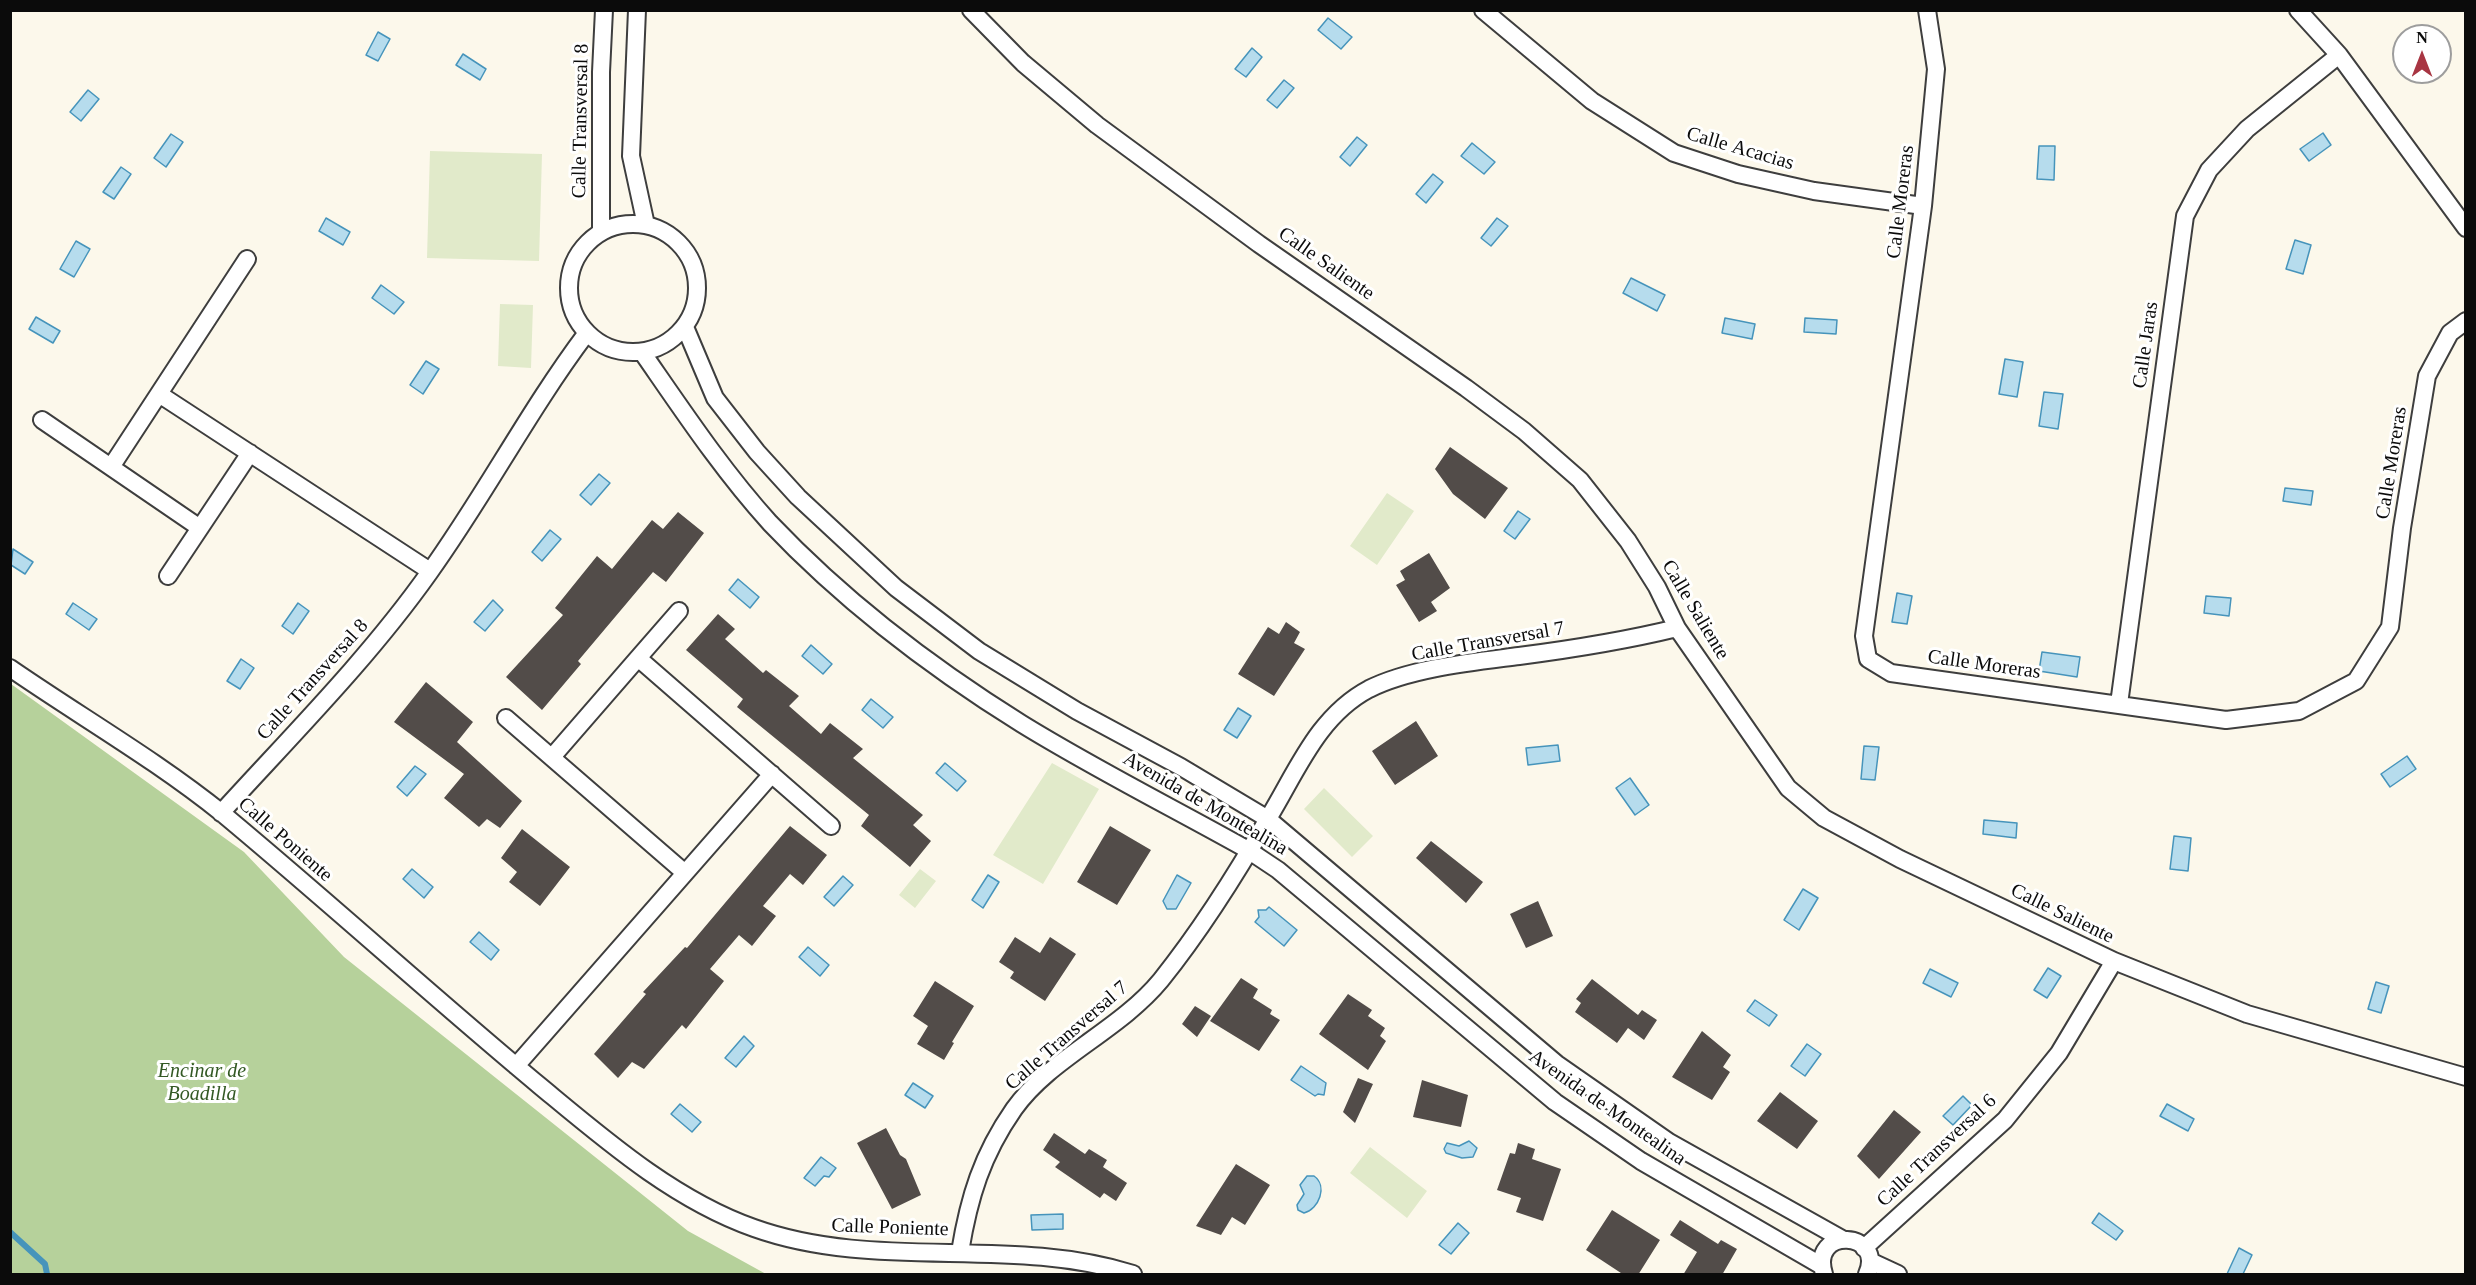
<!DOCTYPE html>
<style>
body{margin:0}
#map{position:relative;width:2476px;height:1285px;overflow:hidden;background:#fcf8eb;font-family:"Times New Roman",serif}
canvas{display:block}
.frame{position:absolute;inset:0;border:12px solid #0b0b0b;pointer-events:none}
.north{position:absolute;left:2392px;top:24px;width:60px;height:60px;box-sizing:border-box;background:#fff;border:2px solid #9d9d9d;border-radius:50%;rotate:0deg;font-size:16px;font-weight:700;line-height:24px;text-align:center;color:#0b0b0b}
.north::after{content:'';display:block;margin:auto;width:21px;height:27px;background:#a83542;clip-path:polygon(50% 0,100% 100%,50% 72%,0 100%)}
</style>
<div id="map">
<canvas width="2476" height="1285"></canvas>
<div class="frame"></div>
<div class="north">N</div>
</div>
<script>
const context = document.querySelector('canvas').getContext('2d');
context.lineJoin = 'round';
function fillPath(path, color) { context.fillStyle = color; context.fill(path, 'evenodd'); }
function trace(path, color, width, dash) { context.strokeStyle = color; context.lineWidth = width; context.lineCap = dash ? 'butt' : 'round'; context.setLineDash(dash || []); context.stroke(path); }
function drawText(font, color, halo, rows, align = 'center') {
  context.font = font + ' "Times New Roman",serif'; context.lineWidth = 6; context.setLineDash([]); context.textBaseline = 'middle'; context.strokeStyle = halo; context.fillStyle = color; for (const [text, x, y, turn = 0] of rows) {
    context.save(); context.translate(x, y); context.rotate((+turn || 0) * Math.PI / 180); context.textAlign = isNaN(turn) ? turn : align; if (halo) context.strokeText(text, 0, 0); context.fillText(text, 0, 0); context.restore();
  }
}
fillPath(new Path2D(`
 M11,684l233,168 100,105 344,274 78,43h-755z`), '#b6d19b');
fillPath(new Path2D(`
 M430,151l112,3 -3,107 -112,-3z
 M500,304l33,1 -2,63 -33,-2z
 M1387,493l27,18 -37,54 -27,-19z
 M1052,763l47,26 -56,95 -50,-29z
 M1324,788l49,48 -21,21 -48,-48z
 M920,869l16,12 -21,27 -16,-13z
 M1370,1147l57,44 -20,27 -57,-45z`), '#e1eaca');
const water = new Path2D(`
 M1328,18l24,19 -11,12 -23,-19z
 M378,32l12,7 -12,22 -12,-6z
 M1252,48l10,9 -16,20 -11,-8z
 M463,54l23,15 -6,11 -24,-15z
 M1284,80l10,8 -17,20 -10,-8z
 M88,90l11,9 -18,22 -11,-9z
 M2323,133l8,12 -22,16 -9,-12z
 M171,134l12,8 -17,25 -12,-9z
 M1357,137l10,8 -17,21 -10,-9z
 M1472,143l23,19 -11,12 -23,-18z
 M2039,146h16l-1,34 -17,-1z
 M121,167l10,7 -17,25 -11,-7z
 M1433,174l10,8 -17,21 -10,-9z
 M326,218l24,14 -7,13 -24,-14z
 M1497,218l11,8 -17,20 -10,-8z
 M2295,240l16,5 -8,29 -17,-5z
 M76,241l14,8 -16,28 -14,-8z
 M1631,278l34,17 -8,16 -34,-18z
 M381,285l23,17 -10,12 -22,-16z
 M36,317l24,14 -7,12 -24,-14z
 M1725,318l30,6 -3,15 -30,-6z
 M1805,318l32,2 -1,14 -32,-2z
 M2005,359l18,3 -6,35 -18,-3z
 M426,361l13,8 -16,25 -13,-9z
 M2044,392l19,2 -5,35 -19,-3z
 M599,474l11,9 -19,22 -11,-10z
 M2285,488l28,3 -2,14 -28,-4z
 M1518,511l12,8 -15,20 -11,-8z
 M550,530l11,9 -19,22 -10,-9z
 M13,549l20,13 -8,12 -14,-9z
 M738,579l21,18 -9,11 -21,-18z
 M1897,593l15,3 -5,28 -15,-2z
 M2206,596l25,2 -2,18 -25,-3z
 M493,600l10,10 -18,21 -11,-9z
 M73,603l24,16 -8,11 -23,-16z
 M298,603l11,8 -16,23 -11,-8z
 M811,645l21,19 -9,10 -21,-18z
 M2042,652l38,5 -3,20 -38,-6z
 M241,659l13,9 -14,21 -13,-8z
 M871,699l22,18 -10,11 -21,-18z
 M1238,708l13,8 -14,22 -13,-8z
 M1558,745l2,16 -32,4 -2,-17z
 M1864,746l15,1 -4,33 -14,-1z
 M2407,756l9,13 -26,18 -9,-13z
 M945,763l21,18 -9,10 -21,-18z
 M415,766l11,8 -19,22 -10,-9z
 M1630,778l19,27 -14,10 -19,-27z
 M1984,820l33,3 -1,15 -33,-4z
 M2174,836l17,2 -3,33 -18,-2z
 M412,869l21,18 -9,11 -21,-19z
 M988,875l11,7 -16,26 -11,-8z
 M1177,875l14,8 -15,26h-9l-4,-8z
 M843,876l10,9 -19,21 -10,-9z
 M1803,889l15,9 -19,32 -15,-10z
 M1269,907l28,23 -13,16 -29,-24 4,-5 -1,-7h8z
 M479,932l20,18 -8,10 -21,-18z
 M808,947l21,18 -9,11 -21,-19z
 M2048,968l13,8 -14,22 -13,-8z
 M1930,969l28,14 -7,14 -28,-14z
 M2376,982l13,4 -8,27 -13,-4z
 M1755,1000l22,15 -8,11 -22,-15z
 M744,1036l10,10 -18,21 -11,-9z
 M1807,1044l14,10 -16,22 -14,-10z
 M1301,1066l25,17 -2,12 -6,-1 -3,2 -24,-16z
 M913,1083l20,13 -8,12 -20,-13z
 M1963,1096l9,9 -19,20 -10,-9z
 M680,1104l21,18 -9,10 -21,-18z
 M2167,1104l27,15 -6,12 -28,-15z
 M1469,1141l8,7 -4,9 -11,1 -16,-5 -2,-4 3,-6 12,3z
 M821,1157l15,11 -7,9 -5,-1 -9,10 -11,-8z
 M1307,1176h7c14,10 5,33 -10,37l-6,-3 -1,-5 7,-11 -4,-9z
 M2099,1213l24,18 -7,9 -24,-17z
 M1063,1214v15l-31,1 -1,-15z
 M1458,1223l11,10 -18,21 -12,-9z
 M2239,1248l13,7 -9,19h-16z`);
fillPath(water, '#b6dced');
trace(water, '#4694bb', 1.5);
trace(new Path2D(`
 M10,1232l35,32 2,10`), '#4694bb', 6);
fillPath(new Path2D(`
 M1450,447l58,41 -23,31 -32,-25 -18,-25z
 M678,512l26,21 -38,49 -13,-10 -75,89 3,3 -39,46 -36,-33 57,-62 -8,-7 42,-52 15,13 40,-49 11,9z
 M1429,553l21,35 -19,14 6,9 -18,11 -23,-37 9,-5 -5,-9z
 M718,614l17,15 -10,10 38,34 3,-3 33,26 -10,10 32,28 9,-11 33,26 -10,9 70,57 -10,10 18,16 -21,26 -49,-41 8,-11 -132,-108 6,-8 -57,-49z
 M1286,622l14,10 -6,11 11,6 -31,47 -36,-22 30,-47 11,7z
 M426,682l47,40 -16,20 65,59 -22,27 -13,-9 -8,8 -35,-29 20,-24 -70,-52z
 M1416,721l22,35 -43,29 -23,-34z
 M790,826l37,29 -24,30 -13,-11 -27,32 13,10 -24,30 -13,-11 -29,34 14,12 -38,48 -4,-4 -38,44 -12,-7 -14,16 -24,-24 52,-60 -3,-2 42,-45 2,1z
 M1110,826l41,24 -34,55 -40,-23z
 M522,829l48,38 -30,39 -31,-24 8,-10 -16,-14z
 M1431,841l52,41 -17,21 -50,-45z
 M1538,901l15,35 -27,12 -16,-34z
 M1015,937l25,16 10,-16 26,17 -31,47 -35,-23 4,-6 -15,-10z
 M1241,978l17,11 -5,9 19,12 -2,4 10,6 -21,31 -49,-30z
 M1592,979l46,36 4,-5 15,10 -13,20 -16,-12 -11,15 -42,-31 6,-9 -5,-4z
 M935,981l39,25 -22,36 2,1 -10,17 -27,-16 11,-18 -15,-10z
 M1348,994l24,16 -4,6 17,12 -5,8 6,5 -18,29 -49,-36z
 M1195,1006l16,10 -14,21 -15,-13z
 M1702,1031l29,24 -8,12 7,5 -18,28 -40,-23z
 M1358,1078l15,6 -18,39 -12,-11z
 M1422,1080l46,15 -7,32 -48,-10z
 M1780,1092l38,29 -21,28 -40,-28z
 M1894,1110l27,22 -42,47 -22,-23z
 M886,1128l14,27 6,4 15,36 -29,14 -35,-66z
 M1054,1133l31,21 4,-5 18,11 -4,7 24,16 -11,18 -12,-8 -4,5 -45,-31 5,-5 -17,-12z
 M1518,1143l17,6 -3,10 29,10 -18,52 -27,-9 5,-14 -24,-8 13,-37 5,1z
 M1236,1164l34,21 -25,40 -13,-8 -11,18 -25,-9z
 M1612,1210l48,30 -22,35h-14l-38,-25z
 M1680,1220l38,24 3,-4 16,9 -15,26h-39l14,-23 -27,-17z`), '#524c49');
const street = new Path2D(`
 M637,10l-6,146 15,69
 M971,10l52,53 74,62 162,119 207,144 58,43 56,49 48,61 29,46 20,41 111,160 36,30 76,41 214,102 133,53 219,63
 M1483,10l109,91 82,52 64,21 76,17 109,15
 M1927,10l9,59 -13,137 -59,430 4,23 23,14 335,47 73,-9 57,-30 34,-54 12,-99 25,-152 23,-43 16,-12
 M2298,10l41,45 127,173
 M569 288a64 64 0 1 1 128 0a64 64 0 1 1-128 0Z
 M601,232v-160l3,-62
 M685,327l30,71 42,54 41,45 98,91 83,63 98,60 104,56 87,52 289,245 112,78 173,97
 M642,352c41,59 80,118 128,171 73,77 162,145 252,201 73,45 151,84 226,126l30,20 277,232 86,59 181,105
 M159,394l271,177
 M42,420l158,108 50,-75
 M111,467l136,-208
 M168,576l32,-48
 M638,658l41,-47
 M10,668c71,49 146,92 213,146 107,89 210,183 317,272 64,53 134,114 214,142 123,44 255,7 379,46
 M2119,704l66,-488 24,-46 38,-41 92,-74
 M506,718l179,155
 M552,757l86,-99 193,168
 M221,813c71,-78 147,-154 208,-240 56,-78 100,-163 157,-239
 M516,1066l256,-292
 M1864,1248l141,-128 54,-67 55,-92
 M960,1252c9,-55 22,-97 54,-143 36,-51 105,-78 147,-129 40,-50 76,-107 108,-163 28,-46 49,-101 100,-128 42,-21 104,-27 150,-33 54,-7 105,-15 158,-28
 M1870,1261l28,13
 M1824,1274c-15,-48 62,-43 43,0`);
trace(street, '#3e3e3e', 20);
trace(street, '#fff', 16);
drawText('20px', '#0b0b0b', '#fff', [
 ["Calle Transversal 8",581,121,-89],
 ["Calle Acacias",1740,149,16],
 ["Calle Moreras",1901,202,-83],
 ["Calle Saliente",1326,264,35],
 ["Calle Jaras",2146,345,-82],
 ["Calle Moreras",2392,463,-81],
 ["Calle Saliente",1695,610,59],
 ["Calle Transversal 7",1488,642,-10],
 ["Calle Moreras",1984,665,8],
 ["Calle Transversal 8",313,680,-48],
 ["Avenida de Montealina",1205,804,30],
 ["Calle Poniente",285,840,41],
 ["Calle Saliente",2062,914,26],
 ["Calle Transversal 7",1067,1036,-41],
 ["Avenida de Montealina",1607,1108,35],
 ["Calle Transversal 6",1937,1151,-43],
 ["Calle Poniente",890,1228,2]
]);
drawText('italic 20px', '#335924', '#fff', [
 ["Encinar de",202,1072],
 ["Boadilla",202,1095]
]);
</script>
